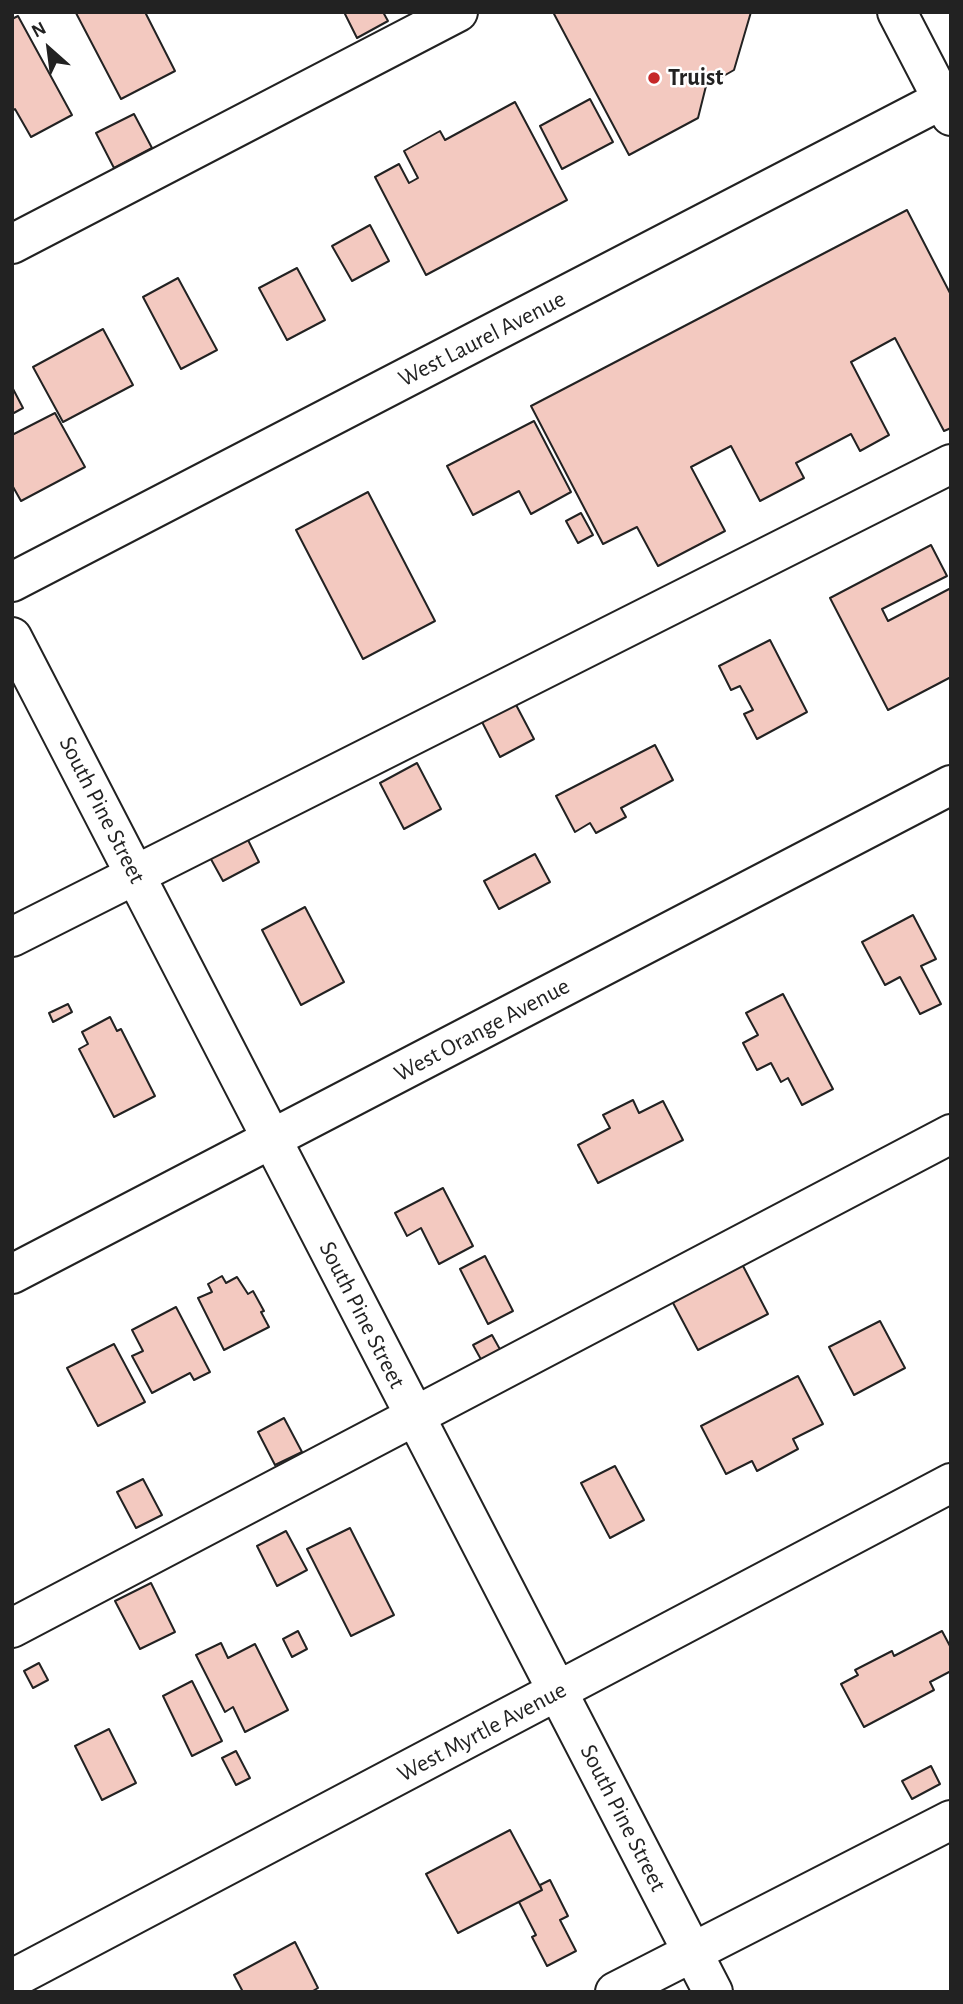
<!DOCTYPE html>
<style>
body{margin:0}
#map{position:relative;width:963px;height:2004px;overflow:hidden;background:#fff;font-family:"Alegreya Sans",sans-serif}
canvas{display:block}
.frame{position:absolute;inset:0;border:14px solid #222;pointer-events:none}
.north{position:absolute;left:14px;top:14px;width:70px;height:70px;-webkit-text-stroke:5px #fff;paint-order:stroke;rotate:332deg;font-size:19px;font-weight:700;line-height:28px;text-align:center;color:#222}
.north::after{content:'';display:block;margin:auto;width:24px;height:32px;background:#222;clip-path:polygon(50% 0,100% 100%,50% 72%,0 100%)}
</style>
<div id="map">
<canvas width="963" height="2004"></canvas>
<div class="frame"></div>
<div class="north">N</div>
</div>
<script>
const context = document.querySelector('canvas').getContext('2d');
context.lineJoin = 'round';
function fillPath(path, color) { context.fillStyle = color; context.fill(path, 'evenodd'); }
function trace(path, color, width, dash) { context.strokeStyle = color; context.lineWidth = width; context.lineCap = dash ? 'butt' : 'round'; context.setLineDash(dash || []); context.stroke(path); }
function drawText(font, color, halo, rows, align = 'center') {
  context.font = font + ' "Alegreya Sans",sans-serif'; context.lineWidth = 5; context.setLineDash([]); context.textBaseline = 'middle'; context.strokeStyle = halo; context.fillStyle = color; for (const [text, x, y, turn = 0] of rows) {
    context.save(); context.translate(x, y); context.rotate((+turn || 0) * Math.PI / 180); context.textAlign = isNaN(turn) ? turn : align; if (halo) context.strokeText(text, 0, 0); context.fillText(text, 0, 0); context.restore();
  }
}
const building = new Path2D(`
 M145,12l30,59 -54,28 -45,-86z
 M344,12h39l5,9 -31,17z
 M553,12h198l-17,58 -28,16 -8,32 -69,37z
 M18,16l54,99 -41,22 -16,-28 -3,2v-92z
 M590,99l23,43 -51,27 -22,-43z
 M515,102l52,98 -141,75 -51,-98 24,-13 10,19 9,-5 -14,-27 36,-20 5,9z
 M134,114l18,34 -38,20 -18,-35z
 M907,210l44,85v133l-7,3 -49,-93 -44,24 38,73 -29,16 -9,-17 -55,29 8,15 -44,23 -29,-55 -40,21 34,64 -67,35 -21,-39 -34,17 -72,-138z
 M370,225l19,36 -37,20 -20,-35z
 M297,268l28,52 -38,20 -28,-52z
 M178,278l39,72 -36,19 -38,-72z
 M103,329l30,56 -70,37 -30,-55z
 M12,387l11,21 -11,6z
 M55,413l30,54 -64,34 -9,-16v-50z
 M534,421l37,71 -40,22 -12,-23 -46,24 -26,-49z
 M368,492l67,129 -72,38 -67,-129z
 M581,513l12,22 -15,8 -12,-22z
 M931,545l16,31 -65,33 6,12 63,-33v89l-63,33 -58,-112z
 M770,640l37,72 -50,27 -13,-25 9,-4 -13,-24 -9,4 -12,-24z
 M514,701l20,38 -34,18 -20,-39z
 M655,745l18,35 -52,28 5,9 -30,16 -6,-10 -15,9 -19,-36z
 M417,763l24,46 -37,20 -24,-46z
 M244,832l15,30 -36,19 -16,-29z
 M535,854l15,28 -51,27 -15,-28z
 M305,907l39,75 -43,23 -39,-75z
 M913,915l23,44 -15,7 20,38 -21,10 -20,-37 -15,8 -23,-43z
 M783,994l50,95 -31,16 -14,-27 -7,4 -10,-19 -14,7 -14,-27 15,-8 -12,-22z
 M68,1004l4,8 -19,10 -4,-9z
 M110,1017l7,14 4,-2 34,67 -41,21 -35,-68 9,-5 -6,-12z
 M633,1100l6,13 24,-12 20,39 -85,43 -20,-38 32,-17 -7,-13z
 M443,1188l30,58 -34,18 -18,-36 -14,8 -12,-23z
 M485,1256l28,55 -25,13 -28,-55z
 M742,1264l26,50 -70,36 -26,-49z
 M222,1276l4,7 11,-6 11,17 5,-3 11,20 -3,1 8,15 -45,23 -26,-52 14,-6 -4,-8z
 M176,1307l34,65 -16,8 -4,-7 -38,20 -20,-37 11,-5 -11,-21z
 M880,1321l25,47 -51,27 -25,-48z
 M492,1335l10,18 -19,10 -10,-18z
 M114,1344l31,58 -47,24 -31,-58z
 M798,1376l25,48 -30,15 5,10 -41,22 -5,-10 -26,13 -25,-48z
 M284,1418l18,34 -27,13 -17,-33z
 M615,1466l29,54 -34,18 -29,-55z
 M143,1479l19,36 -26,13 -19,-36z
 M350,1528l44,87 -43,21 -44,-87z
 M286,1531l21,39 -30,16 -20,-40z
 M151,1583l24,49 -35,17 -25,-48z
 M298,1631l9,18 -15,8 -9,-18z
 M942,1631l9,17v23l-21,11 4,8 -70,37 -23,-43 17,-9 -3,-5 37,-19 2,5z
 M221,1643l7,15 27,-14 33,66 -43,22 -12,-25 -8,5 -29,-57z
 M39,1663l9,17 -15,8 -9,-17z
 M192,1681l30,60 -30,15 -29,-60z
 M109,1729l27,54 -34,17 -27,-54z
 M236,1751l14,27 -14,7 -14,-27z
 M931,1766l9,18 -28,15 -10,-18z
 M510,1830l32,60 -84,43 -32,-59z
 M550,1880l18,36 -8,4 16,31 -29,15 -15,-29 4,-2 -17,-33 23,-12 -2,-5z
 M295,1942l23,46 -7,4h-68l-9,-17z`);
fillPath(building, '#f3c9c0');
trace(building, '#222', 2);
const minor = new Path2D(`
 M897,12l54,104
 M12,244l446,-232
 M12,637l701,1355
 M12,937l939,-473
 M12,1274l939,-489
 M12,1628l939,-494
 M12,1979l939,-496
 M615,1992l336,-172`);
const major = new Path2D(`
 M12,582l939,-487`);
trace(minor, '#222', 42);
trace(major, '#222', 42);
trace(minor, '#fff', 38);
trace(major, '#fff', 38);
for (const [x, y, r, color] of [
 [654,78,7,"#c62828"]
]) { const dot = new Path2D(); dot.arc(x, y, r, 0, 2 * Math.PI); context.fillStyle = color; context.fill(dot); trace(dot, '#fff', 2.5); }
drawText('bold 24px', '#222', '#fff', [
 ["Truist",668,78]
], 'left');
drawText('24px', '#222', '#fff', [
 ["West Laurel Avenue",482,339,-27],
 ["South Pine Street",102,810,63],
 ["West Orange Avenue",482,1030,-28],
 ["South Pine Street",362,1315,63],
 ["West Myrtle Avenue",482,1732,-28],
 ["South Pine Street",623,1818,63]
]);
</script>
